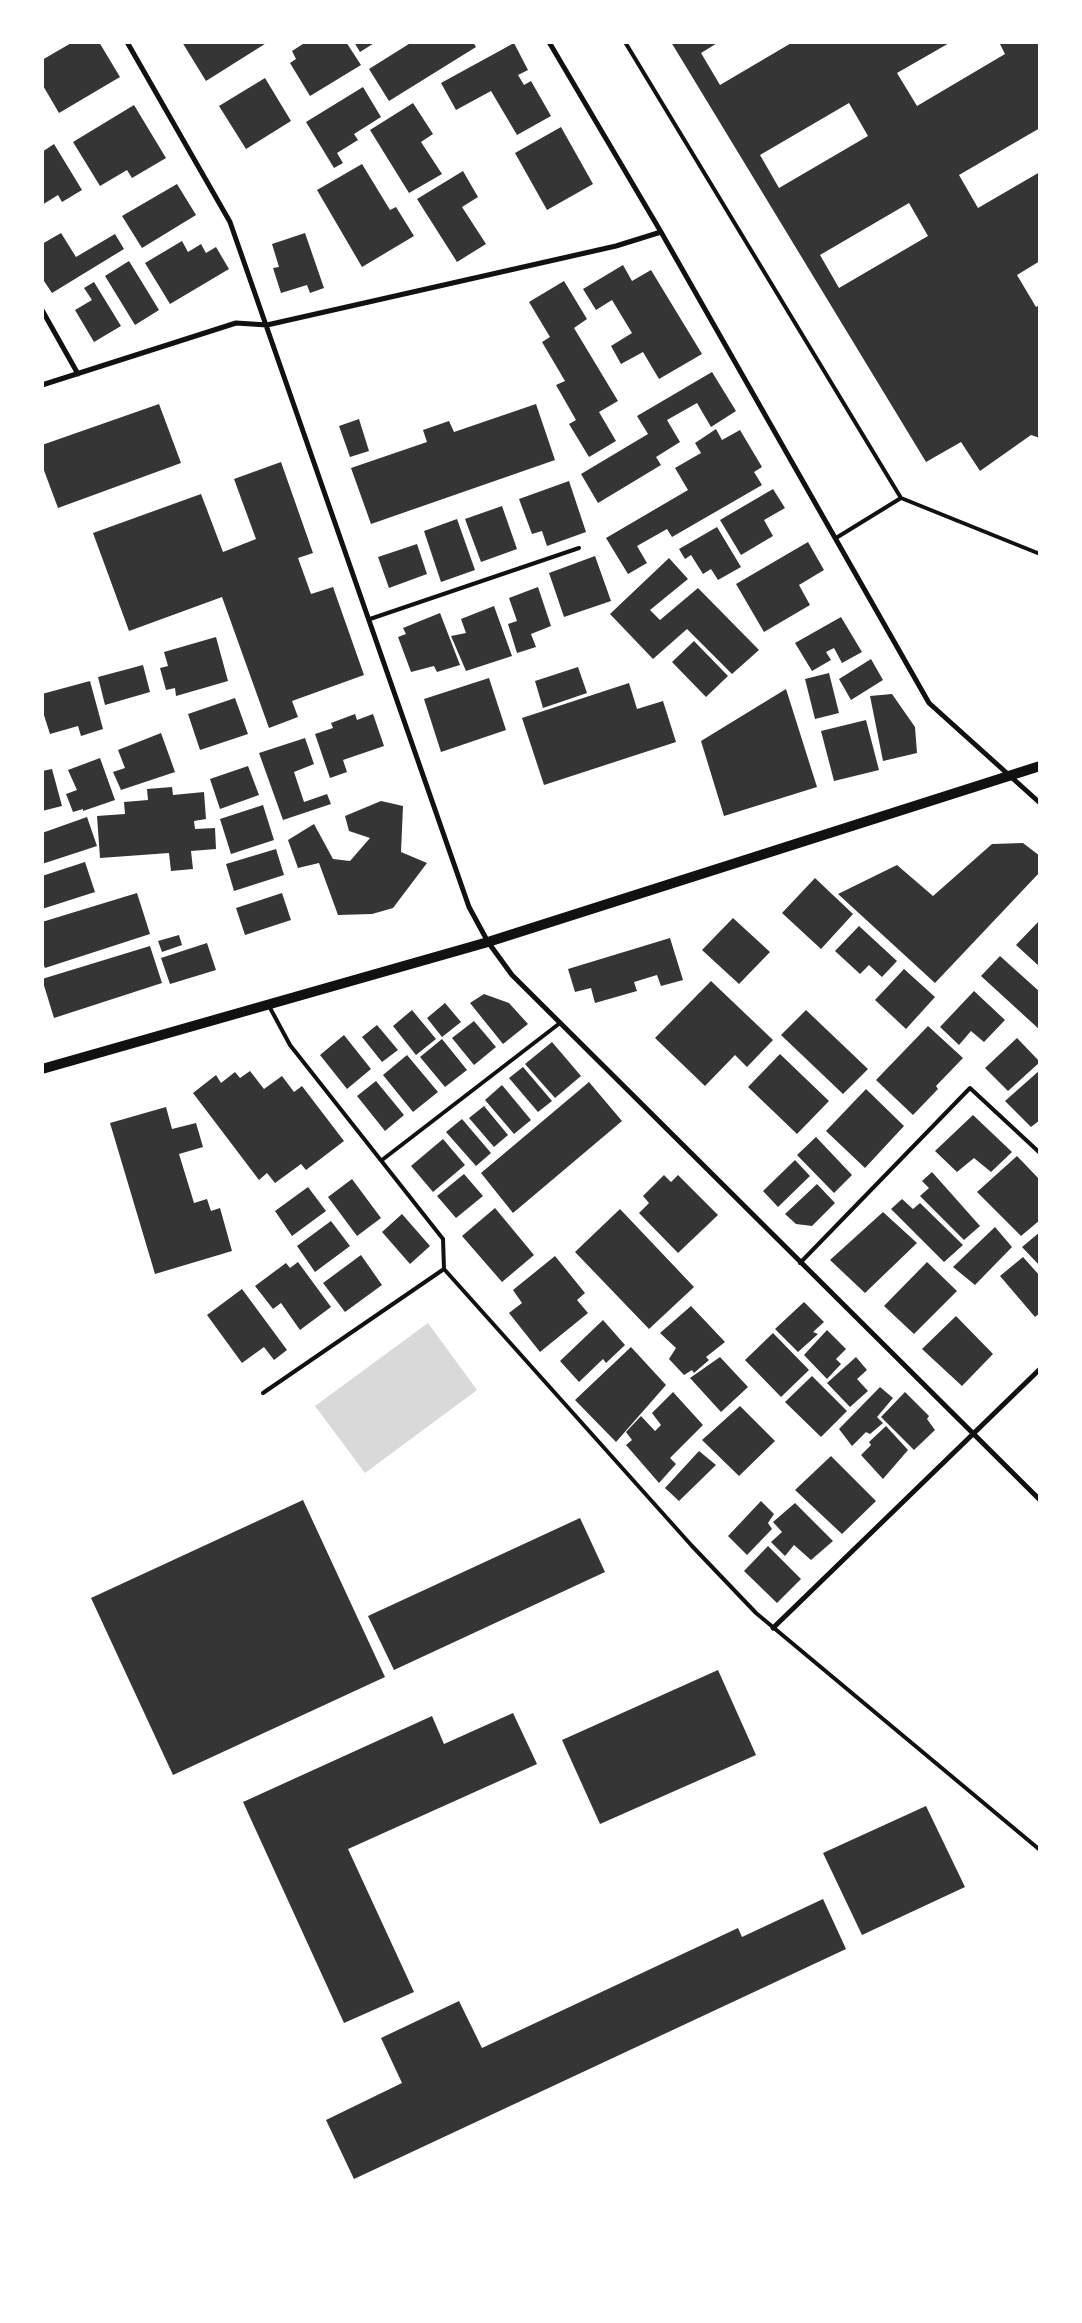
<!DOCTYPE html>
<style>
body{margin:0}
#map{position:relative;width:1082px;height:2323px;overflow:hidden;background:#fff;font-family:Jost,sans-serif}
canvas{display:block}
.frame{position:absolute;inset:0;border:44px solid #fff;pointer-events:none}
</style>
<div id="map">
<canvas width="1082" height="2323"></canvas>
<div class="frame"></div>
</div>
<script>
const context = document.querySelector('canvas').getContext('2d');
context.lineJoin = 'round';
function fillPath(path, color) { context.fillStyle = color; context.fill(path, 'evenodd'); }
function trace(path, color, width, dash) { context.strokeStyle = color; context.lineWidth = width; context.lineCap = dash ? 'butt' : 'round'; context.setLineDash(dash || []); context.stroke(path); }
fillPath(new Path2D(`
 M428,1323l49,67 -112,83 -50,-67z`), '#d9d9d9');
fillPath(new Path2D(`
 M73,42h26l21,35 -61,36 -17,-29v-24z
 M182,42h86l-62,39z
 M306,42h40l15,23 -51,31 -20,-33 6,-4 -4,-8z
 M354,42h22l-16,10z
 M412,42h61l3,5 -87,54 -20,-32z
 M671,42h48l-18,11 19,32 73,-43h158l-54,31 20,33 88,-52 -6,-12h41v86l-81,47 19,33 62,-36v89l-23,14 19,32 4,-2v133l-9,-3 -51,36 -19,-29 -35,20zM849,103l19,33 -89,52 -19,-33zM909,203l19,33 -89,52 -19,-33z
 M514,43l14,27 -10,5 6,10 7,-4 20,35 -34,19 -26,-44 -35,19 -15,-27z
 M265,78l26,43 -45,28 -27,-43z
 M363,87l18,30 -27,17 4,6 -21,13 6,10 -9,5 -28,-46z
 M413,103l20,31 -12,8 21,32 -33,19 -39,-63z
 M134,105l32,53 -34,20 -5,-8 -27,16 -27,-44z
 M561,127l32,57 -46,26 -32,-57z
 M54,144l28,46 -20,12 -4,-7 -16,10v-53z
 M362,164l28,46 6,-3 18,29 -52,31 -45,-77z
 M463,171l15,26 -16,10 24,37 -29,18 -40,-63z
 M177,184l19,31 -54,33 -20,-32z
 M61,233l15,24 39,-23 9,15 -72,44 -10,-15v-34z
 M305,233l19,55 -14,5 -3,-8 -26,8 -8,-25 6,-1 -7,-23z
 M182,241l6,11 13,-8 5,9 10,-6 13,22 -59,35 -25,-41z
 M129,261l30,49 -24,15 -30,-49z
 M623,265l9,16 19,-11 51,84 -43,25 -16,-27 -22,12 -10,-18 21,-13 -20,-33 -16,10 -13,-21z
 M564,281l23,38 -13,9 44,73 -19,11 17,29 -27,16 -20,-33 7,-4 -20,-35 9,-4 -23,-39 8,-5 -21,-35z
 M94,282l27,44 -27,16 -19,-32 17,-10 -8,-12z
 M712,372l24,39 -25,16 -14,-24 -30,17 13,22 -24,15 5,8 -63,38 -17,-29 67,-40 -11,-18z
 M159,404l22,59 -123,45 -16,-43v-20z
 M536,404l19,56 -184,64 -20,-56 76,-26 -4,-12 26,-9 5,11z
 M359,419l10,32 -19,6 -11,-31z
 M716,429l6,11 18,-10 22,37 -8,5 8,13 -90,52 -5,-8 -30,17 10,17 -19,11 -22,-36 82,-48 -13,-22 26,-15 -6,-10z
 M281,462l32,91 -15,5 13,36 22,-7 31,88 -72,26 6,16 -29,11 -47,-131 -93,34 -36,-98 108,-39 22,58 33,-13 -22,-60z
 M569,481l17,51 -39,14 -5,-15 -10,3 -13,-35z
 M773,489l12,19 -21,12 9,16 -32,19 -21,-35z
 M502,506l15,43 -36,13 -16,-43z
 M457,519l18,51 -34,12 -17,-51z
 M717,527l24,40 -23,13 -7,-11 -8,5 -12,-19 -6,4 -6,-10z
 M808,542l16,28 -25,15 11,20 -46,27 -28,-48z
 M417,544l10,30 -38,14 -11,-31z
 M595,556l16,45 -47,16 -15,-44z
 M669,558l19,21 -38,31 10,10 38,-32 61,62 -27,24 -45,-45 -34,30 -43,-45z
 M538,587l13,39 -20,8 5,13 -19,6 -9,-29 9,-3 -8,-23z
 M494,606l18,50 -46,15 -15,-35 15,-3 -5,-14z
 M440,613l20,52 -23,7 -3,-6 -23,6 -13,-35 8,-3 -3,-6z
 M841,617l21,35 -20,11 -8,-15 -8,4 5,8 -19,11 -17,-28z
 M216,637l12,44 -52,15 -1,-8 -9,2 -6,-22 8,-2 -4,-14z
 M694,641l34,35 -22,21 -34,-35z
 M871,659l12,21 -32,20 -12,-21z
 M143,665l7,27 -45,13 -7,-28z
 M578,667l9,26 -44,15 -8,-27z
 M829,673l10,40 -24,6 -10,-40z
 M489,678l17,52 -65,22 -17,-53z
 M90,681l13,48 -22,7 -3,-10 -28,8 -8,-25v-15z
 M629,683l8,26 26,-8 13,41 -132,43 -22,-67z
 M786,689l31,98 -93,29 -23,-75z
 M892,694l23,33 2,26 -34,8 -13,-65z
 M235,698l13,36 -48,16 -12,-36z
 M355,714l2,6 16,-6 11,32 -41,14 4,12 -17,6 -15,-44 18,-6 -2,-5z
 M866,720l13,50 -45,11 -13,-50z
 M161,733l14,39 -54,18 -8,-18 12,-4 -7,-18z
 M305,738l9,26 -20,8 10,30 23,-8 4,10 -48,16 -24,-67z
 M100,758l15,42 -32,11v-2l-10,3 -7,-18 11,-4 -9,-20z
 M248,766l11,29 -39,14 -10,-30z
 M52,769l10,37 -20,5v-40z
 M172,787l1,8 31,-3 2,27 -12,2 1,8 20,-1 1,21 -25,2 2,18 -22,2 -2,-18 -69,5 -3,-42 28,-2 -1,-12 24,-2 -1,-11z
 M381,801l22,5 -2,46 26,11 -34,45 -21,6 -34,1 -19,-52 -21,5 -10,-28 26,-16 19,35 17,2 20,-23 -21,-7 -4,-15z
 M263,805l11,35 -43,14 -11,-35z
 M87,817l10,29 -55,18v-31z
 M1023,843l17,13v16l-105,111 -97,-89 59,-29 36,31 59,-52z
 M276,849l8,26 -50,16 -8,-27z
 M85,862l10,30 -53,17v-33z
 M815,878l38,36 -32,35 -39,-36z
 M137,893l13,41 -105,34 -3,-7v-39z
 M282,893l9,27 -46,15 -9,-27z
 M733,918l37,34 -31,32 -37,-34z
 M1040,920v47l-24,-22z
 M859,926l38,35 -15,16 -13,-12 -9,9 -25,-23z
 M179,935l3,10 -20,7 -4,-11z
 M670,938l13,42 -22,6 -4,-11 -23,7 3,9 -42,12 -4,-15 -16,4 -7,-23z
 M207,943l9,27 -46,14 -9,-26z
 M150,946l12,37 -108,35 -12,-39z
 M1000,956l40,36v38l-59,-54z
 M904,969l31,28 -29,32 -31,-29z
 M711,981l62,59 -26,27 -12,-12 -30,31 -50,-48z
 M974,991l31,29 -21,22 -13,-11 -12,14 -19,-18z
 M484,994l25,9 19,21 -25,20 -33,-41z
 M445,1003l16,19 -19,15 -15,-19z
 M412,1010l24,29 -20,16 -23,-29z
 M806,1010l62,59 -25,25 -62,-59z
 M474,1021l22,26 -22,18 -22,-27z
 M377,1025l21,25 -16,12 -20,-25z
 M928,1026l35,32 -27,28 2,3 -25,26 -37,-35z
 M344,1035l27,34 -24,20 -27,-34z
 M1017,1038l23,24 -32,29 -23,-23z
 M442,1039l25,31 -22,17 -25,-30z
 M552,1042l29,34 -26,22 -30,-34z
 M780,1054l49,47 -32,33 -49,-47z
 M407,1055l31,37 -25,20 -30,-37z
 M523,1067l29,34 -14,11 -29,-34z
 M1040,1070v50l-9,7 -26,-26z
 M250,1071l14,18 18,-13 12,16 8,-6 42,55 -38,29 -5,-6 -26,19 -8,-10 -8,7 -66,-87 23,-18 5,8 14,-11 5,6z
 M376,1081l28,34 -19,16 -28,-35z
 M589,1082l33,39 -109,92 -32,-40z
 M502,1085l29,35 -17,14 -29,-34z
 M866,1089l38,37 -39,42 -39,-37z
 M484,1106l24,29 -14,12 -25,-29z
 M166,1107l6,22 24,-6 7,24 -24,7 15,49 13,-4 4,12 9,-3 12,43 -77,23 -45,-151z
 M973,1115l39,37 -21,20 -17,-14 -17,14 -22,-21z
 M462,1119l29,34 -15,13 -30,-34z
 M816,1137l36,38 -18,18 -37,-38z
 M443,1139l22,26 -32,27 -22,-26z
 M1017,1156l23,24v40l-19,16 -44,-44z
 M795,1160l15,16 -32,31 -15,-16z
 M932,1172l48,54 -16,14 -44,-44 9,-8 -7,-7z
 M464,1174l19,22 -27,22 -19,-22z
 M664,1175l7,7 7,-7 40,40 -40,38 -39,-40 10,-10 -6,-7z
 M352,1179l29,39 -24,18 -29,-39z
 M817,1184l18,19 -23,23 -16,-2 -11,-10z
 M308,1187l18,24 -34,25 -17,-25z
 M902,1199l11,10 7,-6 43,42 -19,17 -53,-53z
 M495,1208l39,47 -32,27 -40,-46z
 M620,1209l74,78 -45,42 -74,-77z
 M883,1212l34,31 -52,50 -35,-33z
 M402,1214l28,32 -20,18 -28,-32z
 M331,1221l19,25 -35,26 -18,-26z
 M995,1227l17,20 -37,38 -22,-18z
 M1040,1232v34l-18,-19z
 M361,1255l21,30 -37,27 -22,-29z
 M555,1256l30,37 -8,7 11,13 -48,39 -31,-39 13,-10 -9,-13z
 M1023,1257l17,19v37l-5,4 -35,-41z
 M298,1262l33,45 -31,23 -19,-27 -8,6 -18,-23 31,-23 4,5z
 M927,1262l30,29 -43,43 -30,-28z
 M242,1289l45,61 -13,10 -10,-13 -22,16 -35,-48z
 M804,1302l20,20 -11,10 5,2 -20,18 -23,-23z
 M691,1306l34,36 -19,15 3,3 -15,13 -2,-3 -8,5 -15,-16 7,-11 -16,-15z
 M956,1316l37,38 -31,32 -40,-37z
 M603,1320l22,25 -19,18 -3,-4 -24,23 -19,-21z
 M827,1330l19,19 -10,10 5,5 -14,15 -23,-24z
 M773,1333l36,37 -28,27 -36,-37z
 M631,1347l35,38 -50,57 -41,-42z
 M720,1357l28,30 -27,25 -31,-34z
 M856,1357l11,13 -10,9 11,12 -18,16 -23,-24z
 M812,1376l35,35 -26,26 -36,-35z
 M880,1387l13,11 -16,19 6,6 -13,11 -4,-2 -14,14 -13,-17z
 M673,1392l30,33 -33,33 6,6 -17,19 -33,-38 6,-5 -6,-8 15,-16 14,15 6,-6 -9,-12z
 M905,1392l24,24 -2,3 8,11 -21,20 -33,-33z
 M740,1406l35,35 -36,35 -37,-36z
 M886,1426l22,24 -25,29 -22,-24 10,-10 -2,-3z
 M699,1451l17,14 -37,36 -14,-13z
 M831,1456l45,45 -34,33 -47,-44z
 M303,1500l82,177 -212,98 -82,-177z
 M761,1501l13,13 -6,9 4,6 -25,26 -19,-19z
 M795,1503l38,38 -22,19 -17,-15 -9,11 -14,-14 11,-10 -9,-10z
 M580,1518l25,54 -211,98 -26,-54z
 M768,1546l33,33 -24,24 -33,-32z
 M718,1670l38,85 -156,69 -38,-84z
 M513,1713l24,51 -189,85 66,143 -70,31 -101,-221 189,-86 12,28z
 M926,1806l39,81 -103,48 -39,-82z
 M823,1899l23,50 -492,230 -28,-59 76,-37 -21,-45 78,-37 23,47 256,-120 4,9z`), '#353535');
trace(new Path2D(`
 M625,42l276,456
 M836,538l65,-40 139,56
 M370,619l209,-71
 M269,1006l21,39 153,194 1,30 248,277 64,67 284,237
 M382,1160l178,-137
 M800,1263l170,-175 70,65
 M263,1393l181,-124`), '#111', 4);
trace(new Path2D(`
 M127,42l103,180 239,685 19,35 24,33 528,525
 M549,42l112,190 268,471 111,100
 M42,310l36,64
 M42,385l194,-62 31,2 349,-79 45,-14
 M773,1628l267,-259`), '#111', 5);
trace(new Path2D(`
 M42,1069l446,-127 552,-176`), '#111', 10);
</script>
